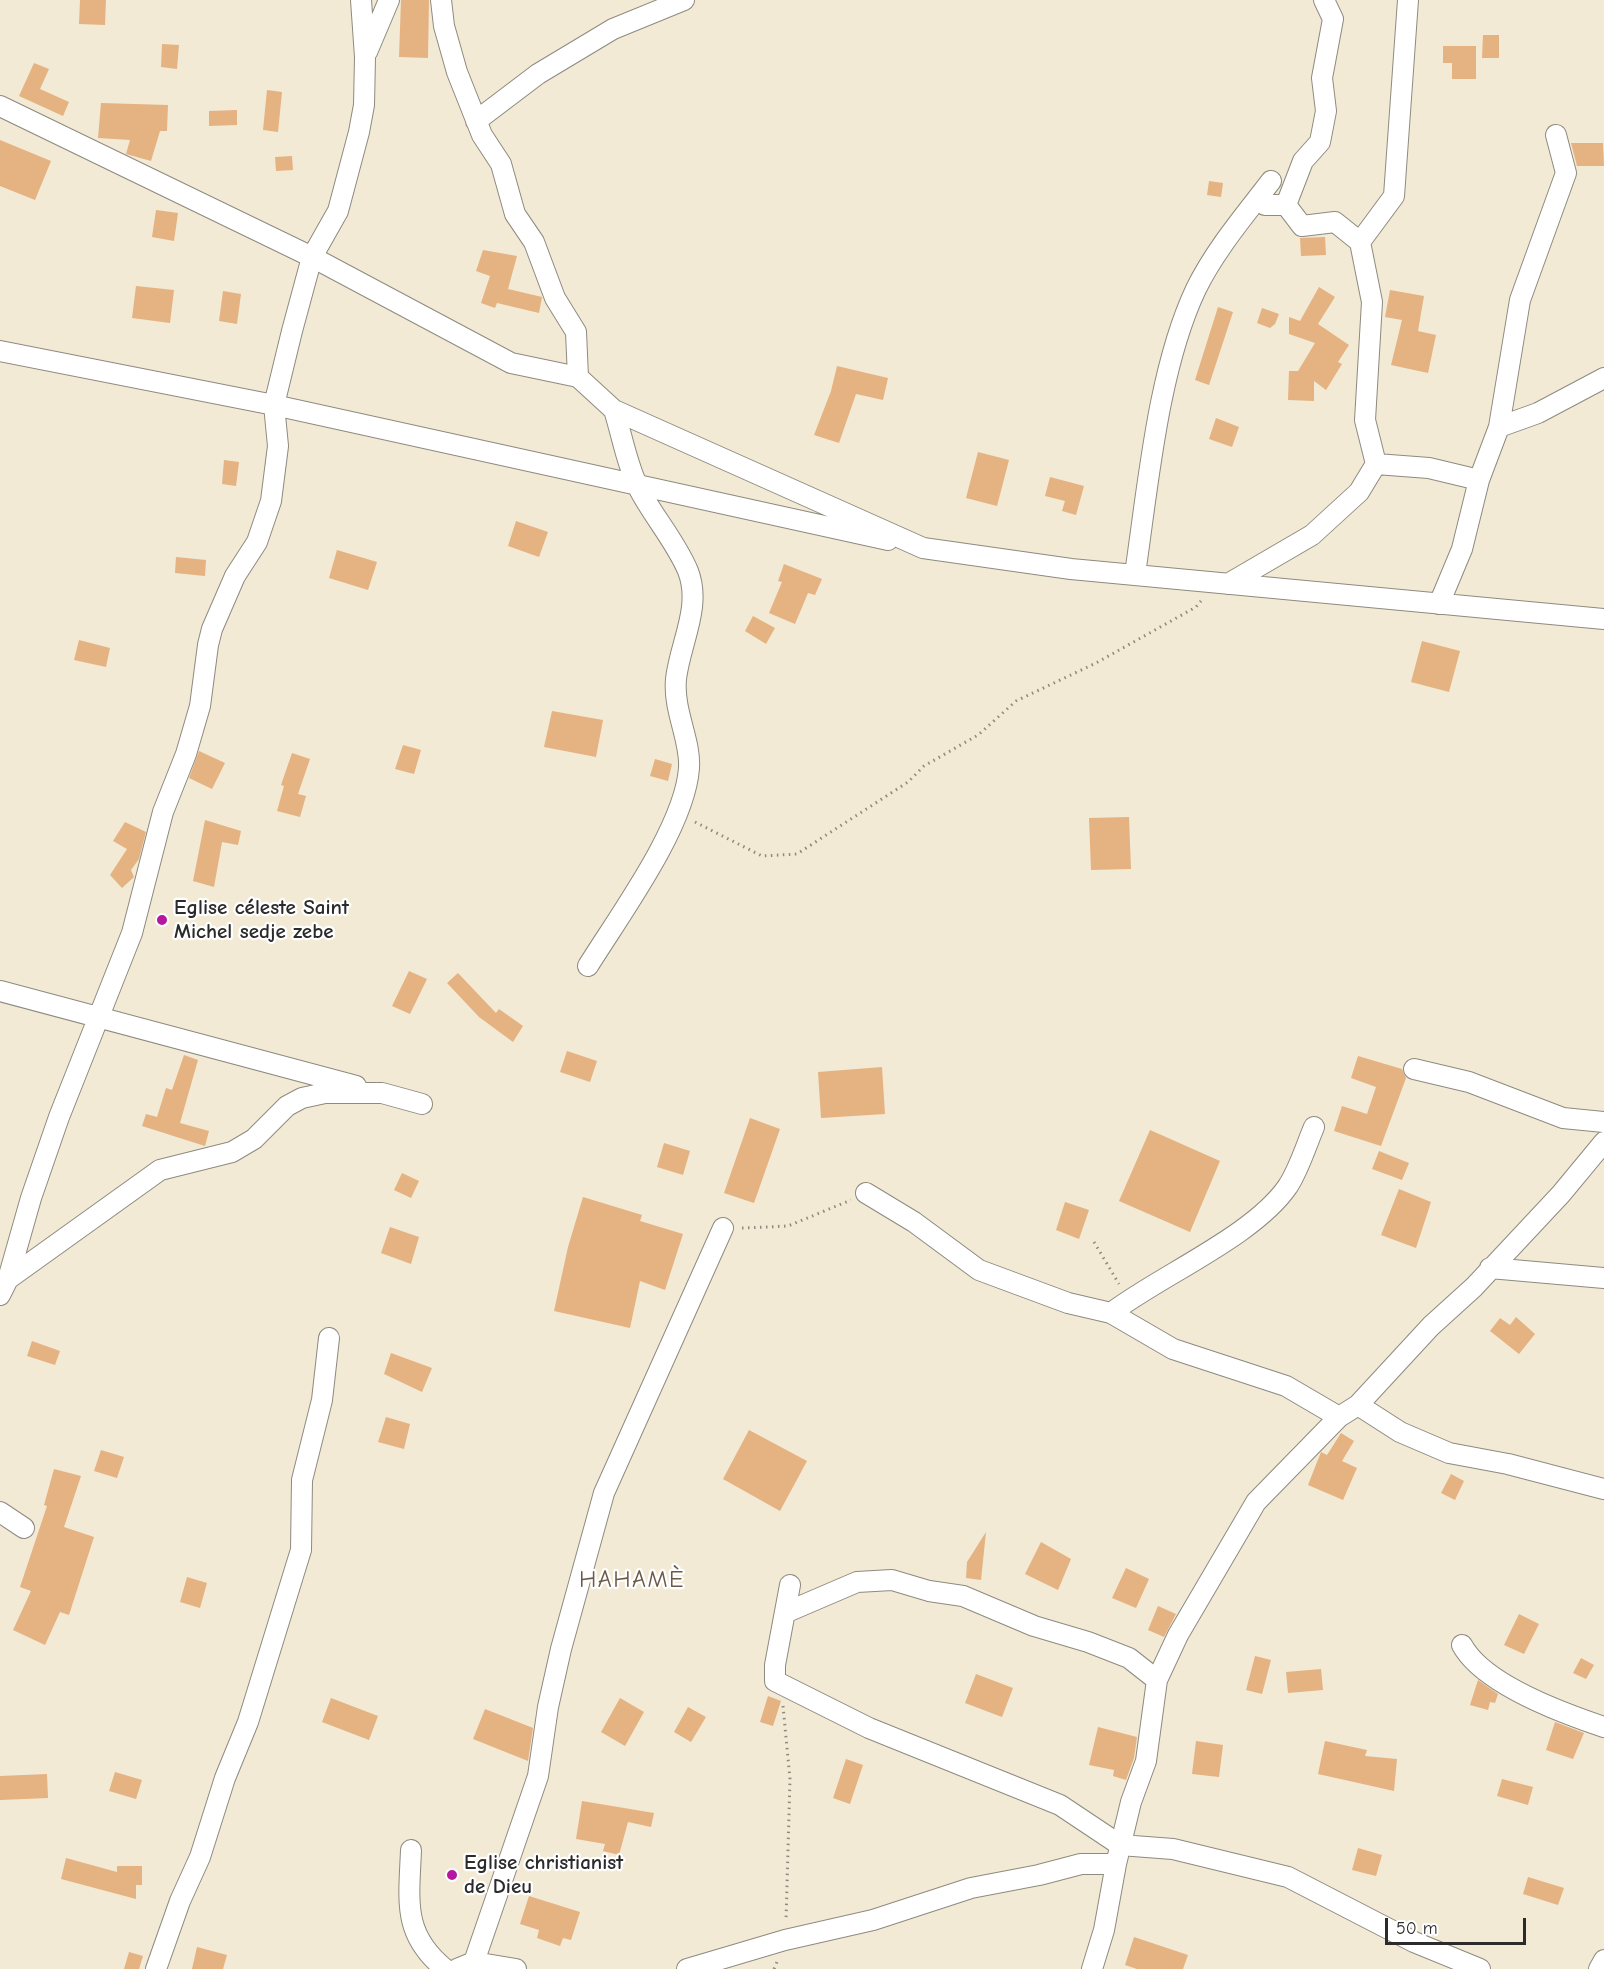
<!DOCTYPE html>
<meta charset="utf-8">
<style>
body{margin:0}
#map{position:relative;width:1604px;height:1969px;overflow:hidden;background:#f2ead4;font-family:"Comic Neue",sans-serif}
canvas{display:block}
.scale{position:absolute;left:1385px;top:1918px;width:141px;height:27px;box-sizing:border-box;border:3px solid #2b2b2b;border-top:0;padding-left:8px;font-size:18px;line-height:21px;white-space:nowrap;color:#2b2b2b;-webkit-text-stroke:4px #fff;paint-order:stroke}
</style>
<div id="map">
<canvas width="1604" height="1969"></canvas>
<div class="scale">50 m</div>
</div>
<script>
const context = document.querySelector('canvas').getContext('2d');
context.lineJoin = 'round';
function fillPath(path, color) { context.fillStyle = color; context.fill(path, 'evenodd'); }
function trace(path, color, width, dash) { context.strokeStyle = color; context.lineWidth = width; context.lineCap = dash ? 'butt' : 'round'; context.setLineDash(dash || []); context.stroke(path); }
function drawText(font, color, halo, rows, align = 'center') {
  context.font = font + ' "Comic Neue",sans-serif'; context.lineWidth = 4.5; context.setLineDash([]); context.textBaseline = 'middle'; context.strokeStyle = halo; context.fillStyle = color; for (const [text, x, y, turn = 0] of rows) {
    context.save(); context.translate(x, y); context.rotate((+turn || 0) * Math.PI / 180); context.textAlign = isNaN(turn) ? turn : align; if (halo) context.strokeText(text, 0, 0); context.fillText(text, 0, 0); context.restore();
  }
}
fillPath(new Path2D(`
 M80,0h26l-1,25 -26,-1z
 M401,0h28l-1,58 -29,-1z
 M1483,35h16v23h-17z
 M162,44l17,1 -2,24 -16,-2z
 M1443,46h33v33h-24v-16h-9z
 M34,63l15,6 -9,20 29,13 -6,14 -44,-20z
 M267,90l15,2 -4,40 -15,-2z
 M101,103l67,2 -1,26h-7l-9,30 -25,-7 4,-14 -32,-2z
 M237,110v15l-28,1v-15z
 M0,140l51,21 -16,39 -35,-14z
 M1571,143h32l1,23h-27z
 M292,156l1,14 -17,1 -1,-14z
 M1209,181l14,2 -2,14 -14,-2z
 M156,210l22,3 -4,28 -22,-4z
 M1325,237l1,18 -25,1 -1,-18z
 M483,250l34,6 -9,33 34,8 -3,16 -42,-10 -2,5 -14,-5 9,-27 -14,-5z
 M136,286l38,4 -4,33 -38,-5z
 M1319,287l16,10 -17,27 31,21 -11,17 4,2 -16,26 -12,-9v20l-26,-1 1,-29h9l17,-28 -26,-9v-17l11,4z
 M1390,290l34,6 -6,35 18,4 -8,38 -37,-8 11,-45 -17,-3z
 M223,291l18,3 -4,30 -18,-3z
 M1218,307l15,5 -24,73 -14,-5z
 M1262,308l17,6 -4,10 -5,4 -13,-5z
 M837,366l51,12 -5,22 -27,-6 -17,49 -25,-8 17,-44z
 M1216,418l23,9 -7,20 -23,-8z
 M978,452l31,8 -12,46 -31,-8z
 M224,460l15,2 -3,24 -14,-2z
 M1050,477l34,9 -8,29 -14,-4 3,-10 -20,-5z
 M516,521l32,11 -9,25 -31,-11z
 M337,550l40,12 -9,28 -39,-12z
 M176,557l30,3 -1,16 -30,-3z
 M784,564l38,15 -7,16 -7,-2 -13,31 -26,-11 13,-31 -4,-1z
 M753,616l22,12 -9,16 -21,-13z
 M79,640l31,8 -4,19 -32,-7z
 M1422,641l38,10 -11,41 -38,-10z
 M552,711l51,9 -7,37 -52,-10z
 M403,745l18,5 -7,24 -19,-5z
 M199,751l26,12 -13,26 -23,-11z
 M292,753l18,6 -12,35 8,2 -6,21 -23,-6 7,-25 -3,-1z
 M655,759l17,5 -4,17 -18,-5z
 M1129,817l2,52 -40,1 -2,-52z
 M205,820l36,11 -3,14 -16,-3 -8,45 -21,-6z
 M125,822l21,10 -7,27 -8,11 3,7 -12,11 -12,-13 17,-26 -14,-8z
 M409,971l18,8 -17,35 -18,-8z
 M458,973l38,40 3,-4 24,17 -10,16 -34,-25 -32,-34z
 M567,1051l30,10 -7,21 -30,-10z
 M184,1055l14,5 -18,63 29,8 -4,15 -63,-20 4,-12 11,3 9,-29 6,2z
 M1358,1056l44,13 4,9 -25,68 -47,-15 8,-25 25,8 9,-27 -25,-9z
 M882,1067l3,47 -64,4 -3,-46z
 M750,1118l30,11 -26,74 -30,-10z
 M1150,1130l70,31 -30,71 -71,-31z
 M664,1143l26,8 -7,24 -26,-8z
 M1379,1151l30,12 -7,17 -30,-11z
 M402,1173l17,8 -8,17 -17,-8z
 M1399,1189l32,13 -15,46 -35,-13z
 M583,1197l59,18 -2,6 43,13 -18,56 -25,-9 -10,47 -76,-17 14,-64z
 M1065,1202l24,8 -10,29 -23,-9z
 M390,1227l29,10 -8,27 -30,-11z
 M1516,1317l19,17 -16,20 -29,-23 10,-13 10,7z
 M32,1341l28,10 -5,14 -28,-9z
 M391,1353l41,15 -10,24 -38,-18z
 M386,1417l24,7 -6,25 -26,-7z
 M749,1430l58,31 -27,50 -57,-32z
 M1341,1433l13,8 -12,20 15,7 -14,32 -35,-15 13,-33 6,3z
 M101,1450l23,7 -7,21 -23,-7z
 M54,1469l27,7 -17,51 30,10 -25,78 -9,-3 -15,33 -32,-15 18,-39 -11,-4 27,-81 -3,-1z
 M1451,1474l13,7 -9,19 -14,-7z
 M986,1532l-5,48 -15,-2 1,-16z
 M1041,1542l30,17 -13,31 -33,-16z
 M1126,1568l23,11 -13,29 -24,-10z
 M187,1577l20,6 -7,25 -20,-6z
 M1158,1606l18,8 -12,23 -16,-7z
 M1519,1614l20,10 -15,30 -20,-9z
 M1255,1656l16,4 -9,34 -16,-4z
 M1581,1658l13,7 -8,14 -13,-6z
 M1321,1669l2,21 -35,3 -2,-21z
 M976,1674l37,14 -11,29 -37,-14z
 M1478,1680l20,14 -3,9 -5,-1 -2,8 -18,-5z
 M768,1696l13,5 -8,25 -13,-4z
 M331,1698l47,18 -9,24 -47,-18z
 M620,1698l24,14 -19,34 -24,-14z
 M688,1707l18,10 -15,25 -17,-10z
 M485,1709l48,19 -5,33 -55,-22z
 M1555,1722l29,11 -11,26 -27,-9z
 M1098,1727l39,10 -3,21 -8,22 -13,-4 1,-6 -25,-5z
 M1196,1741l27,4 -4,32 -27,-3z
 M1325,1741l42,9 -2,6 32,3 -3,32 -76,-17z
 M846,1759l17,6 -13,39 -17,-6z
 M115,1772l27,8 -6,19 -27,-8z
 M47,1774l1,24 -48,2v-24z
 M1502,1779l31,8 -5,18 -31,-9z
 M582,1801l72,12 -3,14 -23,-5 -9,33 -16,-4 2,-7 -29,-5z
 M1358,1848l24,7 -6,21 -24,-6z
 M66,1858l51,14v-6h25v19h-6v14l-75,-20z
 M1528,1877l36,11 -6,17 -35,-11z
 M529,1896l51,16 -9,28 -8,-2 -3,8 -23,-8 2,-8 -19,-6z
 M1134,1937l54,18 -5,14h-46l-12,-4z
 M197,1947l30,8 -4,14h-31z
 M129,1952l14,4 -4,13h-15z`), '#e5b282');
const street = new Path2D(`
 M441,0l3,26 13,46 25,63 19,29 14,50 19,28 21,56 21,34 2,45
 M367,52l22,-52
 M0,106l312,151 199,106 67,14 36,33 309,138 148,21 533,50
 M476,121l62,-47 75,-45 71,-29
 M1265,205h21l16,21 33,-4 25,20 12,60 -7,118 11,44
 M1286,205l17,-44 17,-19 6,-31 -4,-33 11,-59 -9,-19
 M1360,242l34,-46 14,-196
 M0,351l274,54 614,135
 M1499,427l21,-127 46,-127 -10,-38
 M1135,574c13,-88 23,-205 61,-285 19,-39 49,-74 75,-108
 M1228,584l84,-49 47,-43 17,-28 53,4 50,12 20,-53 39,-14 66,-35
 M1439,604l23,-55 17,-69
 M588,966c31,-50 97,-139 101,-198 2,-28 -16,-57 -13,-89 4,-36 26,-72 12,-108 -12,-29 -35,-55 -49,-82 -12,-23 -17,-54 -25,-79
 M0,991l356,95
 M1414,1069l55,13 94,36 41,4
 M1314,1127c-8,19 -15,42 -26,59 -34,50 -127,89 -177,127l62,36 113,37 53,31
 M866,1193l48,29 65,48 89,33 43,10
 M1490,1268l114,10
 M8,1279l152,-109 72,-18 22,-13 33,-33 15,-8 23,-5h57l40,11
 M0,1295l8,-16 23,-81 28,-81 73,-184 31,-121 23,-58 14,-48 8,-61 4,-16 23,-53 22,-34 14,-41 7,-55 -4,-41 18,-74 20,-74 26,-46 21,-79 5,-27 1,-48 -4,-57
 M1358,1405l42,27 49,21 59,11 96,25
 M0,1512l24,16
 M790,1585l-15,80v16l94,47 191,77 60,40 53,4 115,28 126,65 66,27
 M787,1612l70,-30 35,-2 37,11 34,5 71,30 54,16 41,16 28,22
 M1462,1645c21,39 100,68 142,82
 M411,1850c-2,51 -9,84 34,119
 M474,1962l42,7
 M156,1969l24,-68 20,-44 25,-79 23,-56 53,-172 1,-70 20,-80 7,-62
 M457,1969l17,-7 64,-186 10,-69 13,-58 43,-156 119,-265
 M687,1969l98,-29 88,-20 98,-32 68,-13 42,-11h35
 M1092,1969l12,-39 12,-66 15,-62 15,-41 11,-81 21,-45 78,-133 83,-85 19,-12 73,-79 43,-39 87,-93 43,-52
 M1599,1969l5,-9`);
trace(street, '#8e8a80', 22);
trace(new Path2D(`
 M695,822l67,34 35,-2 111,-72 16,-16 54,-31 38,-34 80,-38 100,-56 5,-6
 M742,1228l46,-2 63,-26
 M1094,1242l25,42
 M783,1706l7,73 -4,142
 M774,1969l3,-7`), '#8e8a80', 3, [1.5, 4.5]);
trace(street, '#fff', 20);
for (const [x, y, r, color] of [
 [162,920,6,"#b5179e"],
 [452,1875,6,"#b5179e"]
]) { const dot = new Path2D(); dot.arc(x, y, r, 0, 2 * Math.PI); context.fillStyle = color; context.fill(dot); trace(dot, '#fff', 2); }
drawText('bold 21px', '#2b2b2b', '#fff', [
 ["Eglise céleste Saint",174,908],
 ["Michel sedje zebe",174,932],
 ["Eglise christianist",464,1863],
 ["de Dieu",464,1887]
], 'left');
context.letterSpacing = '1.5px';
drawText('24px', '#6c5a49', '#fff', [
 ["HAHAMÈ",632,1580]
]);
context.letterSpacing = '0px';
</script>
